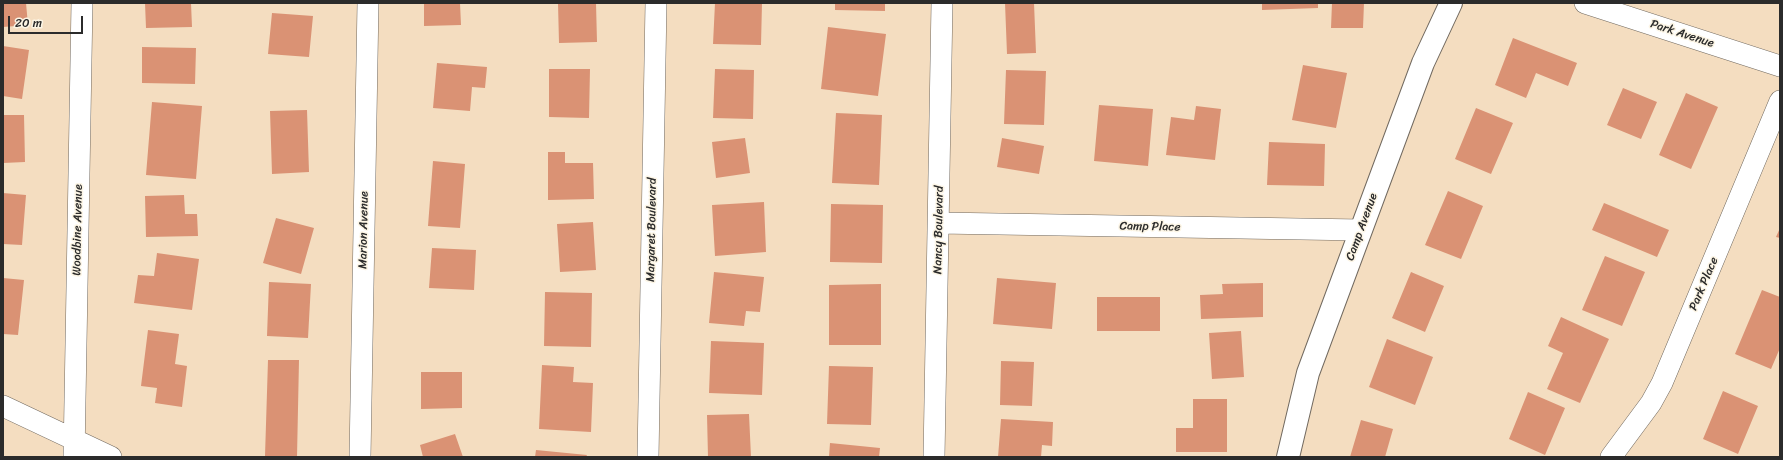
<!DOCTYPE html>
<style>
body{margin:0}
#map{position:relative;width:1783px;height:460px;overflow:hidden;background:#f4ddc0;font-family:Sriracha,sans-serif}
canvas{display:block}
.frame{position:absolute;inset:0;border:4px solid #2b2b2b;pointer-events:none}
.scale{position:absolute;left:8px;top:16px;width:75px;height:18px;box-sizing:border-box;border:2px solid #2b2b2b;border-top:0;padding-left:5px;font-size:12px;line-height:14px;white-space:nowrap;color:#2b2b2b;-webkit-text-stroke:3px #fcf5e5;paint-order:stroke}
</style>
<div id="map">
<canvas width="1783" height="460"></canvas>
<div class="frame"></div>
<div class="scale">20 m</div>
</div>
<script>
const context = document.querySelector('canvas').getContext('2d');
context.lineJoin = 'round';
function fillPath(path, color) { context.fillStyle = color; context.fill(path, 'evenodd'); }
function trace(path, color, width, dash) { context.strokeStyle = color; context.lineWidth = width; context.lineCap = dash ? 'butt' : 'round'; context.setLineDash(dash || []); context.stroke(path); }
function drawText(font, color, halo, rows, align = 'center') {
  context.font = font + ' Sriracha,sans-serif'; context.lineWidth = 3; context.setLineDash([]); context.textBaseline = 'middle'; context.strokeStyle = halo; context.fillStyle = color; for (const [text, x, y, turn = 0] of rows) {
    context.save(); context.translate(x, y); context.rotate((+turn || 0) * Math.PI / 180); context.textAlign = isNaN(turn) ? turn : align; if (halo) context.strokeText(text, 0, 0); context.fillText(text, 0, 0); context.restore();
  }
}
fillPath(new Path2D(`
 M3,3h23l2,22 -25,2z
 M145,3h46l1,24 -46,1z
 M424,3h36l1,22 -37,1z
 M558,3h38l1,39 -38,1z
 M715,3h47l-1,42 -48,-1z
 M835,3h50v8l-50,-1z
 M1005,3h29l2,50 -29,1z
 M1262,3h56v5l-56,2z
 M1332,3h32l-1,25h-32z
 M272,13l41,3 -4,41 -41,-3z
 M828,27l58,7 -8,62 -57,-7z
 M1513,38l64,25 -9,23 -32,-13 -10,25 -31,-13z
 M3,46l26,4 -7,49 -19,-3z
 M142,47l54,1 -1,36 -53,-1z
 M437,63l50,4 -2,21 -13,-1 -2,24 -37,-3z
 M1303,65l44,8 -11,55 -44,-8z
 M549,69h41l-1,49 -40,-1z
 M715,69l39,1 -1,49 -40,-1z
 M1006,70l40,1 -2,54 -40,-1z
 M1623,88l34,14 -16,37 -34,-14z
 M1686,93l32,14 -27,62 -32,-14z
 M152,102l50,4 -6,73 -50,-4z
 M1099,105l54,4 -5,57 -54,-5z
 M1196,106l25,3 -6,51 -49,-5 5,-38 23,3z
 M1476,108l37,15 -22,51 -36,-15z
 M307,110l2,62 -37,2 -2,-63z
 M836,113l46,2 -3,70 -47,-2z
 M3,115h21l1,47 -22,1z
 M745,138l5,35 -34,5 -4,-36z
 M1002,138l42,8 -5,28 -42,-7z
 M1269,142l56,2 -1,42 -57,-1z
 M548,152h17v11h28l1,36 -46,1z
 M433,161l32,3 -5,64 -32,-2z
 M1448,191l35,15 -22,53 -36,-14z
 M3,193l23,2 -4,50 -19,-1z
 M184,195l1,19h12l1,22 -52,1 -1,-41z
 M764,202l2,50 -51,4 -3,-51z
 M1604,203l65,27 -12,27 -65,-27z
 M831,204l52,1 -1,58 -52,-1z
 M276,218l38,10 -13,46 -38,-11z
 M593,222l3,48 -36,2 -3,-48z
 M1780,228v10l-4,-1z
 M432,248l44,2 -2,40 -45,-2z
 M157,253l42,6 -7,51 -58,-7 4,-28 16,1z
 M1605,256l40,16 -23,54 -40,-16z
 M714,272l50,5 -4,35 -14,-1 -2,15 -35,-3z
 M1411,272l33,14 -19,46 -33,-14z
 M3,278l21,2 -6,55 -15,-1z
 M997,278l59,5 -4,46 -59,-5z
 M269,282l42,2 -3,54 -41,-2z
 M1263,283v34l-62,2 -1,-24 23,-1 -1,-10z
 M881,284v61h-52v-60z
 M1762,290l18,7v51l-9,21 -36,-15z
 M545,292l47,1 -1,54 -47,-1z
 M1097,297h63v34h-63z
 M1561,317l48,22 -29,64 -33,-14 16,-36 -15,-7z
 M148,330l31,4 -4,30 12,2 -5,41 -27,-4 2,-15 -16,-2z
 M1241,331l3,46 -32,2 -3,-46z
 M1387,339l46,18 -18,48 -46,-18z
 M711,341l53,2 -2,52 -53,-2z
 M268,360h31l-2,97 -32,-1z
 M1001,361l33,1 -2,44 -32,-1z
 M542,365l32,2 -1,15 20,1 -2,49 -52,-3z
 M829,366l44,1 -2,58 -44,-1z
 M421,372h41v36l-41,1z
 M1723,391l35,15 -20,48 -35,-15z
 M1528,392l37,16 -20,47 -36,-16z
 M1193,399h34v53h-51v-24h17z
 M749,414l2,43h-43l-1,-42z
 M1001,419l52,3 -1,24 -10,-1 -1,12h-43z
 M1361,420l32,9 -8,28h-35z
 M455,434l8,23h-40l-3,-12z
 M830,443l50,5 -1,9h-50z
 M536,450l51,5 -1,2h-51z`), '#da9274');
const street = new Path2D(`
 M1585,3l195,63
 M939,223l422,7
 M3,406l108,51
 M74,457l8,-454
 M360,457l8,-454
 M648,457l8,-454
 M934,457l8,-454
 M1611,457l40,-54 11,-20 118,-282`);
const secondary = new Path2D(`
 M1288,457l20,-84 115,-310 28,-60`);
trace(street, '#71695f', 22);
trace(secondary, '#71695f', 24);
trace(street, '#fff', 21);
trace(secondary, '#fff', 22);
drawText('12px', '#2b2b2b', '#fcf5e5', [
 ["Park Avenue",1682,34,18],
 ["Camp Place",1150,227,1],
 ["Camp Avenue",1362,227,-70],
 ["Woodbine Avenue",78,230,-89],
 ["Marion Avenue",364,230,-89],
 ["Margaret Boulevard",652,230,-89],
 ["Nancy Boulevard",939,230,-89],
 ["Park Place",1704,284,-67]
]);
</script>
